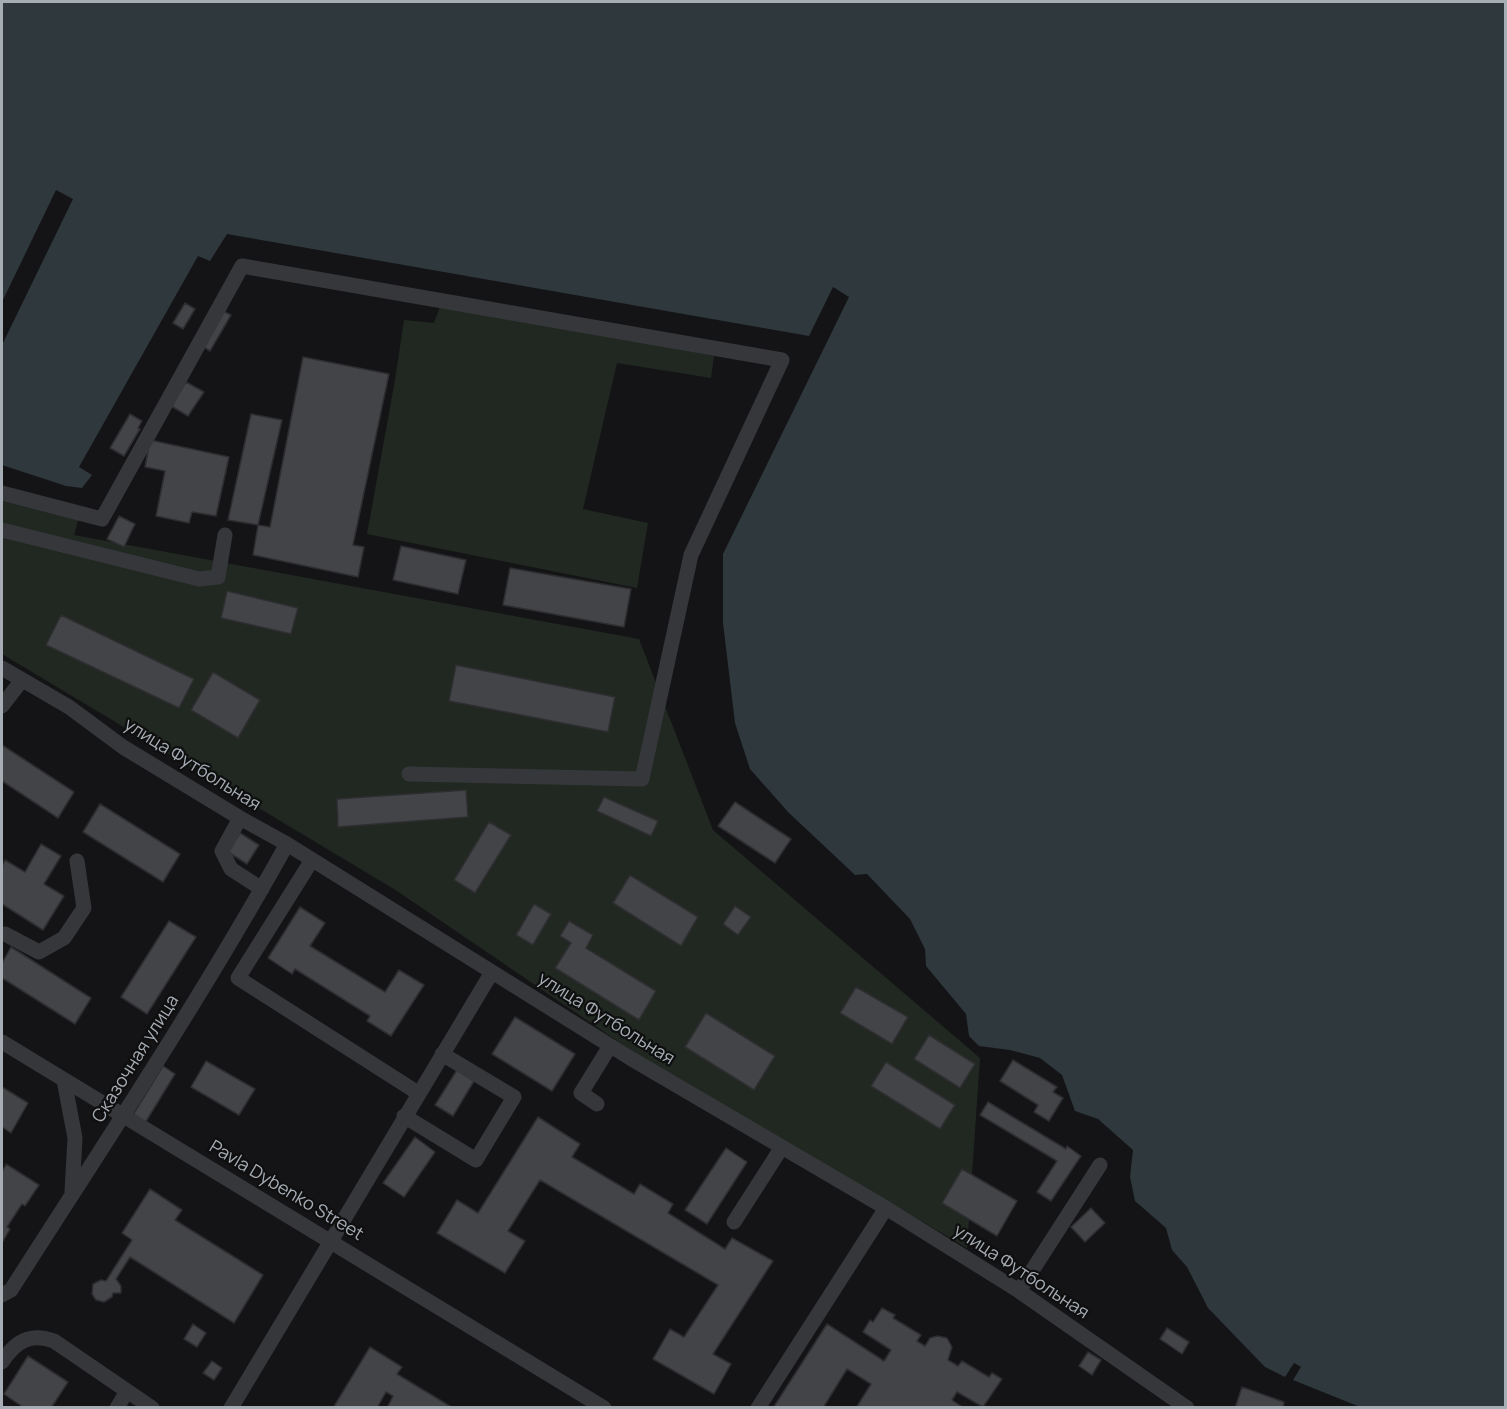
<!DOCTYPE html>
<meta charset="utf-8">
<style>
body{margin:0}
#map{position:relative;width:1507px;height:1409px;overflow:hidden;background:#141416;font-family:Manrope,sans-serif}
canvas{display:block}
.frame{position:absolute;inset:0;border:3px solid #a7adb5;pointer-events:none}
</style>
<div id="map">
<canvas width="1507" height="1409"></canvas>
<div class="frame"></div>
</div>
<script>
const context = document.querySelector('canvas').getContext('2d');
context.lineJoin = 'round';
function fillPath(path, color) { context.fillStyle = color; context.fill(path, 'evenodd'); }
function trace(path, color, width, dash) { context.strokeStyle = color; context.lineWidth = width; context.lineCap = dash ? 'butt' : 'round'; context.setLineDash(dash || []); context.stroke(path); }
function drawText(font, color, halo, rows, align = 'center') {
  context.font = font + ' Manrope,sans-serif'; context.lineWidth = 4.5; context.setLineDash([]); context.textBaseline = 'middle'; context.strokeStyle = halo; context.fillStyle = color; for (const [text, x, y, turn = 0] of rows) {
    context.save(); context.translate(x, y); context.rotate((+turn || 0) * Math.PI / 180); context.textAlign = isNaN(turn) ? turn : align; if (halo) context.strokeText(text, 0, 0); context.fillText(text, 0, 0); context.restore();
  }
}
fillPath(new Path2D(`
 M441,304l273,52 -3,22 -94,-15 -34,146 65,14 -11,65 -270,-54 28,-154 9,-60 30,3z
 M2,486l80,21 -8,28 565,104 74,191 267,228 -13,190 -335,-197 -235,-160 -395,-237z`), '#202821');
fillPath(new Path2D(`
 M2,2h1503v1405h-145l-67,-27 8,-13 -7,-4 -9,14 -20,-10 -57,-59 -21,-41 -15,-17 -6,-22 -31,-27 -5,-24 3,-27 -35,-31 -23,-8 -13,-36 -22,-17 -30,-8 -31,-4 -10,-10 -3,-22 -40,-48 -1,-17 -15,-30 -43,-45 -12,1 -67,-63 -38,-43 -15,-46 -12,-100v-69l126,-257 -16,-10 -24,49 -582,-102 -17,27 -12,-5 -119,211 13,8 -10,13 -16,-2 -64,-21v-120l71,-146 -17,-9 -54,112z`), '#2e383d');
const building = new Path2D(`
 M185,303l10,6 -12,20 -10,-6z
 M223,311l8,4 -21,36 -8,-5z
 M303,357l86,17 -36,171 11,2 -6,30 -105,-22 5,-30 12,2z
 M186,382l18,10 -16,24 -17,-10z
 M130,414l12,7 -4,7 2,1 -16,27 -14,-8z
 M251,414l31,6 -24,105 -30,-5z
 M150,440l79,17 -13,59 -24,-4 -3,11 -33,-7 9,-45 -20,-4z
 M119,516l16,8 -11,23 -17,-8z
 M401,546l65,14 -8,34 -65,-14z
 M510,568l121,21 -7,38 -121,-22z
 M227,591l71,17 -7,26 -70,-16z
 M61,615l133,64 -15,29 -133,-63z
 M456,665l159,32 -7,35 -159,-31z
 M213,672l47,28 -22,38 -47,-28z
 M2,745l72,47 -16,26 -56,-37z
 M466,790l2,27 -130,10 -1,-28z
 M604,797l54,24 -7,15 -54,-25z
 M735,802l56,37 -16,24 -57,-37z
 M100,804l80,50 -17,28 -80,-50z
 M489,822l22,13 -36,58 -21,-13z
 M240,833l19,12 -12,19 -19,-12z
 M41,844l20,12 -17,28 20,12 -21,34 -41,-26v-38l3,-6 20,12z
 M630,875l68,42 -17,29 -68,-43z
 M534,904l17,10 -18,31 -17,-10z
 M735,906l16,11 -13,18 -15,-11z
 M300,907l25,16 -15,23 75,46 14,-22 25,15 -33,51 -24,-15 3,-5 -75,-47 -3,5 -24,-16z
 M169,921l27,16 -49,77 -26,-17z
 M569,921l24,14 -7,13 70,43 -17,29 -84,-52 16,-25 -11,-7z
 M11,947l80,51 -16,26 -73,-46v-15z
 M856,987l52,30 -16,27 -52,-31z
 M706,1013l69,43 -21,34 -69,-43z
 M515,1017l60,37 -23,37 -60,-37z
 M929,1035l46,29 -15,24 -46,-29z
 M1013,1060l44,27 -4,5 10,6 -14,23 -15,-9 4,-7 -38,-24z
 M206,1061l49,28 -16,26 -48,-28z
 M886,1062l69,43 -15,24 -69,-43z
 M163,1066l12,8 -30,49 -12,-8z
 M457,1070l17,11 -21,35 -18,-11z
 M2,1087l26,16 -17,30 -9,-6z
 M988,1102l78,47 1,-3 14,10 -30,45 -14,-9 20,-31 -77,-46z
 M538,1117l42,27 -8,13 62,37 6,-10 33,20 -5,9 57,36 7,-11 41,23 -60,93 18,10 -17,30 -61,-35 17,-30 14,8 34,-52 -178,-105 -32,51 17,10 -20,32 -68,-40 20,-33 21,13z
 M415,1137l20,15 -31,45 -21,-14z
 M726,1148l21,14 -40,62 -22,-14z
 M6,1164l33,21 -14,21 -3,-2 -15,23 3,2 -8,14v-71z
 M962,1169l55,32 -20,35 -55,-33z
 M150,1189l32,21 -7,10 88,55 -29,48 -104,-66 -14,22 5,7v7h-8l-1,4 -8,5 -8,-2 -4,-6 1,-10 8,-4 5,1 26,-41 -10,-7z
 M1091,1208l14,15 -20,19 -14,-15z
 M882,1308l13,7 -2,3 28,17 -4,6 8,5 5,-8 7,-2 10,2 5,9 -4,13 10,6 4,-5 27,16 3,-4 10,6 -19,28 -26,-15 -5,8 12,8h-108l15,-24 -24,-15 -24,39h-50l54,-84 57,37 7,-11 -28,-18 7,-12 3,2z
 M193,1324l13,9 -9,14 -13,-8z
 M1167,1328l22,14 -7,12 -22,-15z
 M370,1347l32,20 -5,7 56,34h-66l6,-12 -7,-4 -9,16h-44z
 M1088,1352l13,8 -9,15 -13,-9z
 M28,1356l40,26 -17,26h-27l-20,-14z
 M212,1361l10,7 -8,12 -11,-7z
 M1242,1387l42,15 -1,6h-48z`);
fillPath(building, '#434448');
trace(building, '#2e2e31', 1.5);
trace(new Path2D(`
 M2,493l100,26 140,-253 540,94 -91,195 -49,224 -233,-5
 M2,530l197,49 19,-2 7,-42
 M2,668l67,39 54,40 117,71 47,26 343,214 256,150 133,83 168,117
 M2,706l20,-26
 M240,818l-18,33 9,18 31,20
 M312,860l-74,118 180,115
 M5,934l34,18 25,-14 20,-30 -7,-47
 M2,1042l602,366
 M64,1080l11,58 -3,54
 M597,1104l-16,-11 29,-47
 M404,1116l72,44 38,-63 -72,-43
 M734,1222l48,-75
 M1019,1291l81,-126
 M2,1295l9,-5c94,-147 191,-293 276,-446
 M2,1362c13,-20 28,-30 52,-21l98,67
 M117,1408l10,-17
 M231,1408l261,-436
 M758,1408l128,-200`), '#35373a', 15);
drawText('18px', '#a7adb5', '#0f0f10', [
 ["улица Футбольная",192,765,32],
 ["улица Футбольная",606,1019,32],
 ["Сказочная улица",136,1059,-58],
 ["Pavla Dybenko Street",286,1191,31],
 ["улица Футбольная",1021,1272,33]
]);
</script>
